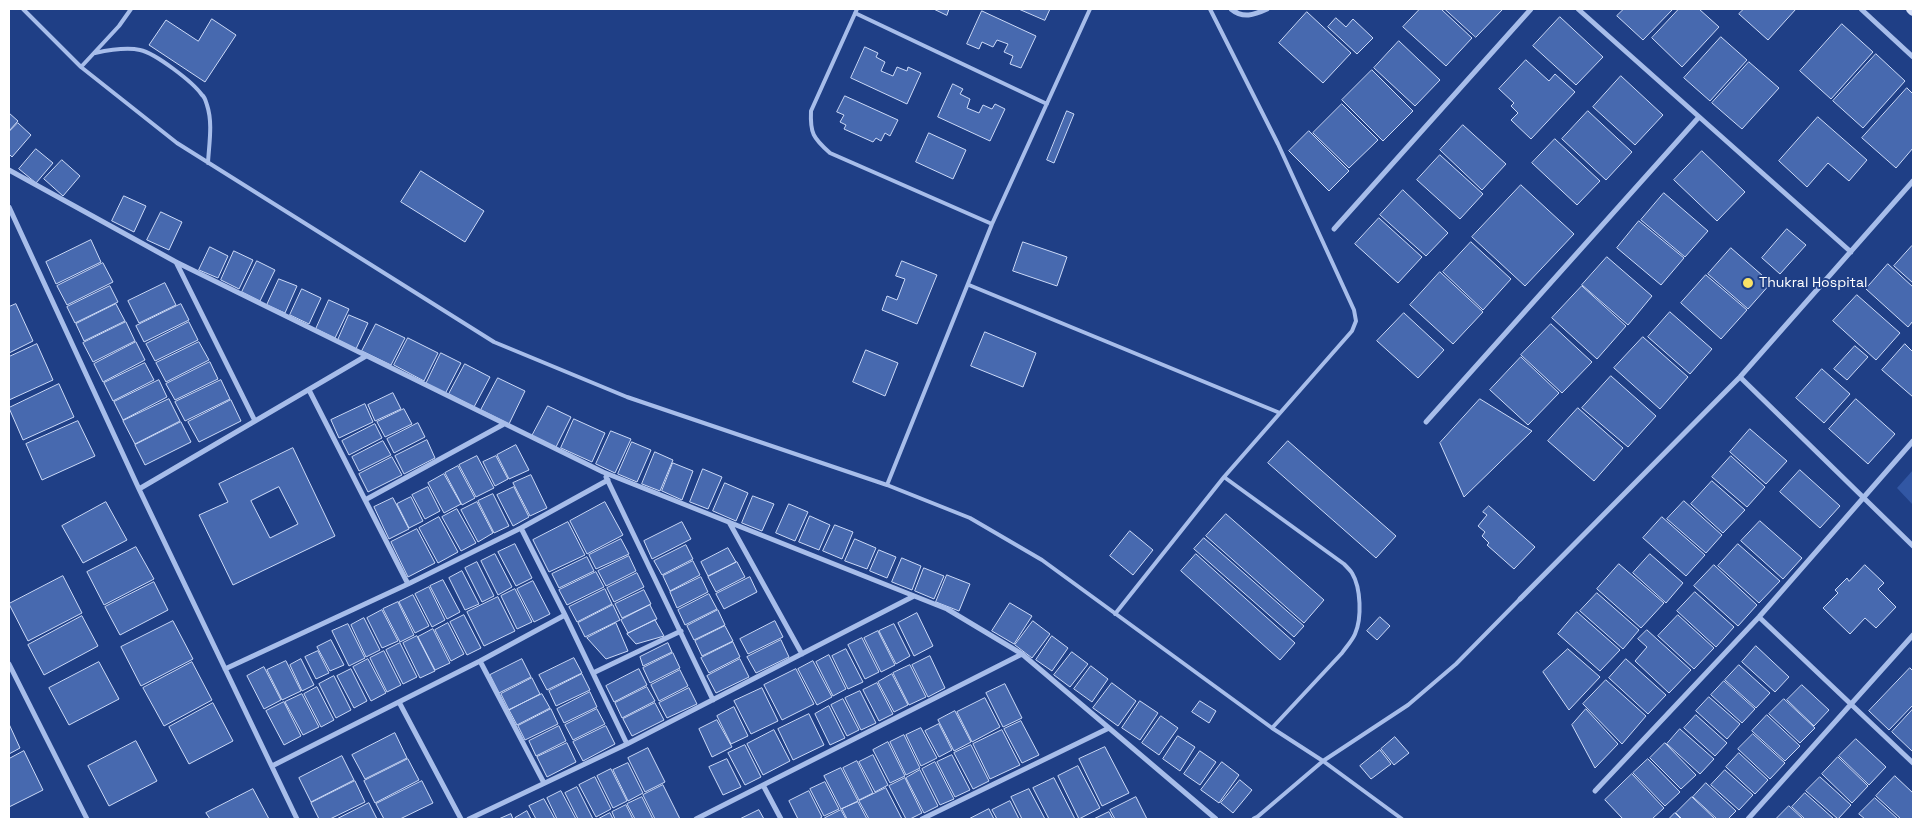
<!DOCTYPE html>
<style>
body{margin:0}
#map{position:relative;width:1922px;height:828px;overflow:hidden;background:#1f3f86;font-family:"Space Grotesk",sans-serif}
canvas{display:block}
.frame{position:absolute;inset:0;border:10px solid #fff;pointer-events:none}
</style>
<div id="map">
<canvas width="1922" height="828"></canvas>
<div class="frame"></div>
</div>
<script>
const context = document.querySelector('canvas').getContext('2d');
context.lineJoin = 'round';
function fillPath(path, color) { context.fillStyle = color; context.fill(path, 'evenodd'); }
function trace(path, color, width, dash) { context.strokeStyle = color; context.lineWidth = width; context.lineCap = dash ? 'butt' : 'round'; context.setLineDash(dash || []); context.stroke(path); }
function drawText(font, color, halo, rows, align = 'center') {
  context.font = font + ' "Space Grotesk",sans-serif'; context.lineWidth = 4; context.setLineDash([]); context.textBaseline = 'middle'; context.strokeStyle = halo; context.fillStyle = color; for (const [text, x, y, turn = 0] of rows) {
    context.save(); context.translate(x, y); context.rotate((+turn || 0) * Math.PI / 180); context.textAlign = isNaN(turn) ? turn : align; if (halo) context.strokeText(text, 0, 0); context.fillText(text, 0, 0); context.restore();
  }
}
fillPath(new Path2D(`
 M1913,470v35l-16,-17z`), '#3257a4');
const building = new Path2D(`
 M934,9h15l-2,6z
 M1019,9h31l-5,11z
 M1420,9h21l31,29 -26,28 -43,-39z
 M1445,9h58l-27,28z
 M1624,9h49l-30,31 -26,-24z
 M1679,9h20l20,18 -37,40 -30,-29z
 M1744,9h52l-28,31 -29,-26z
 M982,11l54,25 -15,32 -11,-4 3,-8 -9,-4 4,-8 -11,-4 -4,7 -11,-5 -3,7 -12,-5z
 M1307,12l44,41 -28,30 -44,-40z
 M1560,17l43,40 -27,28 -43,-39z
 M1336,18l10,9 7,-8 20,19 -16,16 -29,-27z
 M212,19l24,16 -31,47 -56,-37 17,-25 32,21z
 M1842,24l31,28 -42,47 -31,-28z
 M1721,37l26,23 -37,41 -26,-23z
 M1399,41l41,39 -25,26 -41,-38z
 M865,47l13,6 -2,4 9,5 -4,9 12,5 4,-9 10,4 1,-4 13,6 -14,31 -56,-26z
 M1876,54l29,27 -42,47 -30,-27z
 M1526,60l23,21 6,-7 20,18 -44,47 -20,-19 7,-7 -7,-7 3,-3 -15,-14z
 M1749,62l30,26 -37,41 -30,-26z
 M1372,70l41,41 -30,30 -41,-41z
 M1621,76l42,39 -28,30 -42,-38z
 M953,84l10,5 -3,5 10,5 -3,9 12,5 4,-8 9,4 3,-5 10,5 -15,32 -52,-24z
 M1907,88l6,6v54l-17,20 -34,-30z
 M845,96l53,24 -8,16 -5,-3 -4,8 -5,-3 -3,4 -29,-13 2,-4 -6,-3 4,-7 -7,-3z
 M1342,104l36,36 -29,28 -36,-35z
 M1067,111l7,3 -20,49 -7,-3z
 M1588,111l44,41 -26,28 -44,-41z
 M9,113l9,8 -9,10z
 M1818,117l49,43 -18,21 -21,-18 -21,24 -28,-26z
 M18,123l13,12 -19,22 -3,-3v-22z
 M1463,125l43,39 -24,26 -42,-40z
 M1309,131l40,40 -20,20 -40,-40z
 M929,133l37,17 -13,29 -37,-17z
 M1555,139l45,42 -23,24 -45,-42z
 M36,149l17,14 -17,20 -17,-14z
 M1702,151l43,41 -28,29 -43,-41z
 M1440,155l43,39 -23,25 -43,-39z
 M62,160l18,16 -17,20 -19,-17z
 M421,171l63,40 -19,31 -64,-40z
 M1521,185l53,49 -49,52 -53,-49z
 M1403,190l45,43 -22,23 -46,-41z
 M1664,193l44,38 -23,26 -44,-37z
 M124,196l22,10 -12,26 -22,-11z
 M161,212l21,10 -13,28 -22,-10z
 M1379,218l43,39 -24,26 -43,-39z
 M1639,221l45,37 -23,27 -44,-37z
 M1787,229l19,16 -26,29 -18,-16z
 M91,240l10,22 -45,22 -10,-22z
 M1023,242l44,15 -10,29 -44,-15z
 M1471,242l40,37 -28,31 -40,-38z
 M1912,246l1,1v36l-19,-17z
 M210,247l18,9 -10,22 -19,-8z
 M1731,248l40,35 -23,26 -40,-35z
 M234,251l19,9 -14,29 -18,-9z
 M1607,257l45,39 -24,29 -46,-40z
 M257,261l18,9 -15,31 -18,-9z
 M902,261l35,14 -20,49 -35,-14 5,-14 10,4 8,-21 -9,-3z
 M103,263l10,19 -46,23 -10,-19z
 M1888,264l25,23v34l-5,6 -42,-38z
 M1440,272l43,40 -30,32 -43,-39z
 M1706,275l41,35 -26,29 -40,-36z
 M279,279l18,7 -12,27 -18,-8z
 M165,283l11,22 -37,18 -11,-22z
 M110,286l8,16 -43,21 -8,-16z
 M1582,286l44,40 -29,33 -45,-41z
 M302,289l19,9 -12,26 -19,-9z
 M1857,295l43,38 -24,27 -43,-39z
 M329,300l20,9 -14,29 -19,-9z
 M16,304l17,37 -24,12v-46z
 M116,304l9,17 -41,20 -8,-17z
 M181,304l8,16 -45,22 -8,-16z
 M1670,312l42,37 -22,25 -42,-37z
 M1404,313l40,37 -26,28 -41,-37z
 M349,315l19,8 -12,26 -18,-9z
 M126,322l9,19 -42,21 -10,-19z
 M189,322l9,18 -43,21 -9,-17z
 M376,324l29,14 -14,27 -29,-14z
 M1551,324l41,38 -30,31 -41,-38z
 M985,332l51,21 -13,34 -52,-21z
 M1643,337l45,40 -28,32 -46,-41z
 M408,338l30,15 -14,28 -30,-16z
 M136,342l9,18 -42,22 -9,-18z
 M199,342l10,18 -43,22 -10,-19z
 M37,344l16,36 -44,20v-43z
 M1905,344l8,8v45l-31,-27z
 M1855,346l13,11 -21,23 -13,-11z
 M866,350l32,13 -13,33 -32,-14z
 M441,353l20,10 -16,31 -19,-10z
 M1521,357l38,36 -31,32 -38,-35z
 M210,362l8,17 -43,21 -9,-16z
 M145,363l9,17 -41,21 -9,-18z
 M465,364l25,13 -16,30 -25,-13z
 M1822,369l28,25 -26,29 -28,-25z
 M1611,376l45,40 -28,31 -46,-39z
 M498,378l27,13 -16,33 -28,-14z
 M159,380l8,17 -44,23 -9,-18z
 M221,380l9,19 -45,22 -10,-19z
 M59,384l15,33 -51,23 -14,-32z
 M393,393l8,16 -26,12 -7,-16z
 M169,399l11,22 -45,23 -12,-23z
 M1480,399l52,32 -68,66 -24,-54z
 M1856,399l39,35 -27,30 -39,-35z
 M231,400l10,21 -42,21 -11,-20z
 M365,404l8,18 -34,16 -8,-18z
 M548,406l23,11 -15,30 -24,-11z
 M1578,408l45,40 -29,33 -46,-40z
 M404,409l8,15 -27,13 -8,-15z
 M574,419l31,14 -13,29 -31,-14z
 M78,421l17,35 -53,24 -16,-36z
 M181,422l10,20 -46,23 -10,-20z
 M418,423l7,14 -31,16 -7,-14z
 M375,424l7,14 -33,17 -7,-14z
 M1750,429l37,32 -21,23 -36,-32z
 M611,431l20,8 -16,34 -19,-9z
 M427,440l8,18 -31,16 -9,-18z
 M383,441l8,14 -32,16 -7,-14z
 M1288,441l108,95 -20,22 -108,-95z
 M632,442l19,8 -14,32 -19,-8z
 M516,445l13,25 -20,9 -12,-24z
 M293,448l42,88 -102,49 -34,-70 29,-13 -9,-18zM279,487l19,37 -28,14 -19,-37z
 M655,452l18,8 -13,31 -18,-7z
 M477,456l17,32 -18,9 -17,-32z
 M496,456l12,23 -13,7 -12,-24z
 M1731,456l34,31 -18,20 -35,-30z
 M392,457l10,18 -34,17 -9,-18z
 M673,463l20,8 -11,29 -20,-9z
 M458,466l17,32 -13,7 -17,-32z
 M703,469l19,8 -14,32 -18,-7z
 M1800,470l40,36 -20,22 -40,-36z
 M444,474l17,30 -17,9 -16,-30z
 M531,475l16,33 -17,8 -17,-33z
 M1712,481l33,29 -22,23 -32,-29z
 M725,483l23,10 -12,28 -23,-10z
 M428,487l12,24 -15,8 -13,-24z
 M514,487l15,30 -16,9 -16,-31z
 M493,494l16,32 -15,7 -16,-32z
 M753,496l21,8 -12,27 -20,-8z
 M411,497l12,24 -14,7 -12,-24z
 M393,498l16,31 -20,10 -15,-32z
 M1684,501l38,34 -16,18 -39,-34z
 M106,502l21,38 -44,23 -21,-37z
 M477,502l16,31 -15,9 -17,-32z
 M605,502l18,33 -36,19 -17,-33z
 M789,504l19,8 -13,29 -19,-8z
 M1489,506l46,41 -21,22 -27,-24 2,-2 -7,-7 3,-4 -7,-6 9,-11 -4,-3z
 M457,509l19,34 -15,8 -19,-34z
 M1226,514l98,86 -20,23 -98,-87z
 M810,516l20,9 -11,25 -20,-8z
 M439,517l19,35 -20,11 -19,-35z
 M1662,517l43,38 -19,21 -43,-38z
 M1760,521l42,37 -19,21 -42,-38z
 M568,522l17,33 -36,17 -16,-32z
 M682,522l9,17 -39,20 -8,-18z
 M835,525l18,7 -11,27 -19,-8z
 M417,529l18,34 -27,14 -17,-35z
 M1130,531l23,19 -20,25 -23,-19z
 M1204,538l100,88 -10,11 -100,-88z
 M621,539l8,15 -33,15 -7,-14z
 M855,539l21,9 -9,21 -22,-8z
 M515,544l17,34 -16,8 -18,-34z
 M1738,544l42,37 -21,22 -41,-37z
 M686,545l7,14 -31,16 -8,-14z
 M136,547l18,32 -50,26 -17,-33z
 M728,548l8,14 -28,14 -7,-14z
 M879,550l17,7 -9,21 -17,-7z
 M495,554l17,33 -14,8 -17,-34z
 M1196,554l99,89 -15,17 -99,-89z
 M1650,554l33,29 -17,20 -33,-30z
 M629,556l7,15 -30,15 -8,-15z
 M587,557l7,14 -35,17 -7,-14z
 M902,558l19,8 -9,24 -20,-8z
 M693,561l7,14 -30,16 -7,-15z
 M477,562l17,34 -12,6 -17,-34z
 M737,562l8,15 -29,15 -8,-15z
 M1619,564l45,39 -23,25 -44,-39z
 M1714,565l43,40 -19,21 -44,-40z
 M1865,565l19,18 -6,6 18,18 -20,21 -11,-10 -15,16 -27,-26 15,-15 -3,-3 12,-12 2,3z
 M924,568l20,8 -10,23 -19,-8z
 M462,571l17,33 -14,6 -16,-32z
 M596,572l8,15 -37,18 -8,-15z
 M637,573l7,14 -30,15 -7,-14z
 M947,575l23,9 -11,27 -23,-9z
 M63,576l19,37 -54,28 -19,-37z
 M701,577l7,15 -31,16 -7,-16z
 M750,577l7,15 -33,17 -8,-15z
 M443,580l17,32 -13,7 -17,-33z
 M533,581l17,33 -16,8 -17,-33z
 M154,582l14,28 -48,25 -15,-28z
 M429,587l16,33 -13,7 -17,-33z
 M515,589l17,33 -15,7 -16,-33z
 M605,589l7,15 -35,18 -8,-15z
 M644,590l7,14 -29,14 -7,-14z
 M1695,592l39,35 -18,20 -39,-36z
 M1597,593l42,37 -16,19 -43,-38z
 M709,594l8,15 -32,16 -7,-15z
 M413,595l16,31 -14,7 -16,-31z
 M498,597l17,34 -31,15 -17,-34z
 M398,602l16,33 -14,7 -17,-33z
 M1010,603l22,13 -18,28 -22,-13z
 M613,605l7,15 -35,17 -7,-14z
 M650,605l7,14 -29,14 -7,-13z
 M382,610l16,31 -16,7 -15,-30z
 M718,610l7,15 -31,15 -7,-14z
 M1577,612l43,38 -20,21 -42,-37z
 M917,613l16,33 -19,10 -16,-33z
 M464,615l17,33 -14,7 -17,-33z
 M1678,615l36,33 -20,21 -36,-33z
 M82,616l16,30 -54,29 -16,-30z
 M1380,617l10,9 -13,14 -10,-9z
 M364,618l16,32 -14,7 -15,-32z
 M655,620l9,16 -28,8 -9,-10z
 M173,621l20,38 -52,27 -20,-39z
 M775,621l8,16 -35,17 -8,-15z
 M1033,621l17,13 -18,24 -17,-13z
 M448,623l16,31 -13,7 -16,-31z
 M616,623l12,28 -22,8 -19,-21z
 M348,624l17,34 -16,8 -17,-35z
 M894,624l16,32 -14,8 -17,-33z
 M725,626l8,15 -31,15 -7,-15z
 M433,629l17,34 -15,7 -17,-33z
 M1647,630l44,40 -22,23 -34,-32 12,-14 -9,-8z
 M878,631l17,34 -14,7 -17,-34z
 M417,636l18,35 -15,7 -17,-35z
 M1052,636l16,12 -16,23 -16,-11z
 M862,638l17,34 -14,7 -17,-34z
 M331,640l13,25 -14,6 -13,-24z
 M781,640l8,17 -33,16 -9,-16z
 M733,642l7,15 -31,16 -8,-15z
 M400,643l17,34 -14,7 -17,-34z
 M668,643l4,9 -29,14 -3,-9z
 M1756,646l33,31 -14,15 -33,-30z
 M846,649l17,33 -15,7 -16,-33z
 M1568,649l32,28 -31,33 -26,-38z
 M318,651l11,22 -13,6 -11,-22z
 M384,651l17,34 -14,7 -17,-34z
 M1072,652l16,12 -18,23 -16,-12z
 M673,653l7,15 -30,15 -7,-15z
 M829,655l17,34 -13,7 -17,-34z
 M930,656l15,32 -17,9 -16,-32z
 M574,658l8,15 -35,17 -8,-15z
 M301,659l13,26 -12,6 -12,-26z
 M368,659l18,34 -15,8 -18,-34z
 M522,659l9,18 -32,16 -9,-18z
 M740,659l9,18 -33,16 -9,-17z
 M1626,659l40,36 -18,19 -39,-36z
 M286,661l15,30 -19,9 -15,-30z
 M813,661l19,36 -15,8 -19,-36z
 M99,662l20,37 -50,26 -20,-37z
 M192,662l20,38 -48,26 -21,-38z
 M910,665l16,32 -17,8 -16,-32z
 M1739,665l31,28 -14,15 -31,-28z
 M1091,666l17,13 -16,23 -18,-13z
 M264,667l17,33 -17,9 -17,-33z
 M1910,668l3,3v34l-24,25 -20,-19z
 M351,669l16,32 -13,7 -17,-32z
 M639,669l8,16 -33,17 -8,-16z
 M796,669l18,35 -32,16 -18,-35z
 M680,670l8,16 -29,15 -8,-16z
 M582,674l8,16 -34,16 -7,-15z
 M892,674l16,31 -14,7 -16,-30z
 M334,676l17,34 -15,8 -17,-34z
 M532,678l8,16 -31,16 -8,-16z
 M1606,680l40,36 -24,28 -39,-40z
 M1724,681l31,28 -13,14 -31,-28z
 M877,683l16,31 -14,7 -16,-31z
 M1112,683l24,18 -18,25 -25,-18z
 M1005,684l17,34 -19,9 -17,-34z
 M1802,685l27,25 -15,16 -27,-26z
 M317,687l17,33 -13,7 -17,-33z
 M647,687l8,14 -33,17 -7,-15z
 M689,688l8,16 -30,14 -8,-15z
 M762,688l16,33 -27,13 -17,-33z
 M860,691l16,32 -15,7 -16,-32z
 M590,692l7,15 -33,16 -7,-14z
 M302,694l17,33 -16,8 -18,-33z
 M542,694l8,14 -33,17 -8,-15z
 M1709,697l31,27 -13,15 -31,-28z
 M985,698l15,29 -28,15 -15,-30z
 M843,699l16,31 -12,6 -16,-31z
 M1784,699l31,29 -15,15 -31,-29z
 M1140,701l18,12 -18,27 -18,-12z
 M1200,701l16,10 -7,12 -17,-11z
 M284,702l17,34 -17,9 -18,-34z
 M213,703l20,38 -44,23 -20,-37z
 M655,703l9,17 -32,16 -9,-17z
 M829,706l16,32 -15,7 -15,-31z
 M734,707l14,29 -17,8 -14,-28z
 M551,709l7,15 -33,16 -7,-14z
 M597,709l8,15 -32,16 -8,-15z
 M1586,709l32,35 -23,24 -23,-43z
 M1913,709v43l-21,-20z
 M955,711l16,31 -17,9 -16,-31z
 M809,714l15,31 -31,15 -15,-31z
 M1696,715l31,28 -12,13 -31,-28z
 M1767,715l33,31 -15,15 -33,-30z
 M1161,716l17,12 -19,27 -17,-12z
 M717,720l15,27 -20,10 -13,-28z
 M1021,721l18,34 -17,8 -18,-34z
 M9,724l11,24 -11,6z
 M939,724l13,26 -13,7 -14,-26z
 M559,726l7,15 -30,15 -7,-15z
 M606,726l9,18 -32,17 -10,-19z
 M921,728l16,30 -16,8 -15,-31z
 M1680,729l34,30 -14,15 -33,-30z
 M774,730l16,31 -27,14 -16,-31z
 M1002,730l18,35 -30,14 -17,-35z
 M395,733l12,25 -42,21 -13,-24z
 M1753,734l32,29 -15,16 -32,-30z
 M904,735l16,33 -14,7 -16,-33z
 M1178,736l17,11 -15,24 -17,-12z
 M1395,737l14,16 -15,12 -13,-16z
 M1856,739l30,28 -17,18 -30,-29z
 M136,741l21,40 -48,25 -21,-40z
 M888,742l17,34 -15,7 -17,-33z
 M567,743l9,19 -29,15 -10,-20z
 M1665,743l31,32 -15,14 -31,-31z
 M745,745l16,32 -16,8 -17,-32z
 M971,745l18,36 -16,8 -19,-36z
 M1105,747l24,46 -27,13 -23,-47z
 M648,748l17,34 -20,10 -17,-34z
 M1380,750l11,14 -20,15 -11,-13z
 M24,751l19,39 -34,17v-48z
 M1200,751l16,11 -16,23 -16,-11z
 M1739,753l29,27 -13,14 -29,-27z
 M873,755l15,30 -13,7 -16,-30z
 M952,755l18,35 -15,7 -18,-35z
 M342,756l12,24 -43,22 -12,-24z
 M1838,757l30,29 -16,17 -30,-29z
 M408,759l11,21 -44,23 -11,-22z
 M727,759l14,28 -18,8 -14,-28z
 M1648,759l32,33 -15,14 -32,-33z
 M857,761l16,32 -14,7 -16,-32z
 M935,762l19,37 -14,6 -18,-36z
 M1222,762l17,13 -20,28 -18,-13z
 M628,763l15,30 -15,8 -15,-31z
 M1078,766l22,42 -21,11 -21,-43z
 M841,768l17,33 -17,8 -17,-33z
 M611,769l16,32 -14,7 -16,-32z
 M920,770l18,36 -14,7 -18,-35z
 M1725,770l28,25 -14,15 -28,-25z
 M1632,774l32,34 -12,11h-29l-18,-19z
 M1895,776l18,17v26h-12l-25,-23z
 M595,777l16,32 -15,8 -17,-32z
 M1820,777l31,28 -13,14 -32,-28z
 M905,778l17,35 -12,6h-4l-17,-33z
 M1054,778l21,41h-26l-16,-31z
 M1240,780l12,10 -19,23 -12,-10z
 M355,781l10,21 -35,17h-11l-8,-16z
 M422,781l11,22 -33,16h-16l-8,-15z
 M825,782l14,27 -15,7 -14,-27z
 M1706,783l30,28 -8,8h-11l-24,-22z
 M663,785l17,34h-25l-12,-24z
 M577,787l16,32h-15l-13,-26z
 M886,788l16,31h-33l-10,-18z
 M253,789l16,30h-59l-4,-6z
 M1029,789l16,30h-23l-11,-22z
 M561,791l15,28h-19l-10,-21z
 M809,791l13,26 -3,2h-21l-9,-18z
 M1805,793l29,26h-29l-13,-12z
 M642,797l11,22h-18l-8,-15z
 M1136,797l11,22h-32l-5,-9z
 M1692,797l23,22h-33l-6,-6z
 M1875,798l23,21h-33l-6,-5z
 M544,799l11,20h-19l-7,-13z
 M1010,801l9,18h-22l-5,-9z
 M858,802l9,17h-20l-5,-10z
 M369,803l8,16h-40z
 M626,805l7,14h-18l-3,-7z
 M1789,806l14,13h-27z
 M989,809l5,10h-25z
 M759,810l5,9h-24z
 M841,810l5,9h-20l-1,-1z
 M527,811l4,8h-16v-1z
 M1109,812l4,7h-19z
 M610,813l3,6h-15z
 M1675,813l6,6h-12z
 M511,814l2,5h-14z`);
fillPath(building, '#4769af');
trace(building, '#ccdaf8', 1);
trace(new Path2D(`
 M23,9l58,58 96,76 317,199 133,55 260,88 83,33 72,42 230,168 51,33 79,58
 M857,9l-46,102c-1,22 2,27 19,42l162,71
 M1210,9l68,135 76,166 2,11 -4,10 -72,82
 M855,13l192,91
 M95,53c14,-3 31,-6 45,-3 15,3 53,32 62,45 3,2 4,7 5,10 6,18 2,39 1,58
 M81,67l38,-41 12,-17
 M969,285l311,128 -56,64 -109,137
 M1224,477l120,87c3,3 6,6 8,9 9,15 10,45 3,61 -3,7 -9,13 -13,19l-70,75
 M887,485l105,-261 98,-215
 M1256,818l67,-57 85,-56 48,-41 64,-65`), '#a7bdea', 4);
trace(new Path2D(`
 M1231,9c12,10 23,6 36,0
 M1578,9l273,243
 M1861,9l52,48
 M9,170l167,92 427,210 344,137 75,45 194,165
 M9,207l130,282 158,330
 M1334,229l197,-220
 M176,262l79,159
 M1740,377l173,169
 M309,390l99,194
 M1426,422l273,-305
 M606,477l107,223
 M139,489l227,-133
 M365,500l139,-76
 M729,522l73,132
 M521,528l44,87 62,129
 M1520,599l220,-222 173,-196
 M1759,617l154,146
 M480,661l64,122
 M9,664l78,155
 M225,669l183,-85 113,-56 87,-48
 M593,673l88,-42
 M399,702l62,117
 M272,766l208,-105 85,-46
 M763,785l18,34
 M1595,791l164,-174 154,-176
 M469,819l158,-75 287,-148
 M696,819l326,-165
 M922,819l187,-91
 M1254,819l2,-1
 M1748,819l165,-184`), '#a7bdea', 5);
trace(new Path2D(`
 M1911,9l2,2`), '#d3def8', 10);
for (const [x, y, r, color] of [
 [1748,283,6,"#f9e167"]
]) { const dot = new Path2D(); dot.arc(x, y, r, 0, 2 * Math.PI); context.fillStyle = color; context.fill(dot); trace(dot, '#1f3f86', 2); }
drawText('14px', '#fff', '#1f3f86', [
 ["Thukral Hospital",1759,283]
], 'left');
</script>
